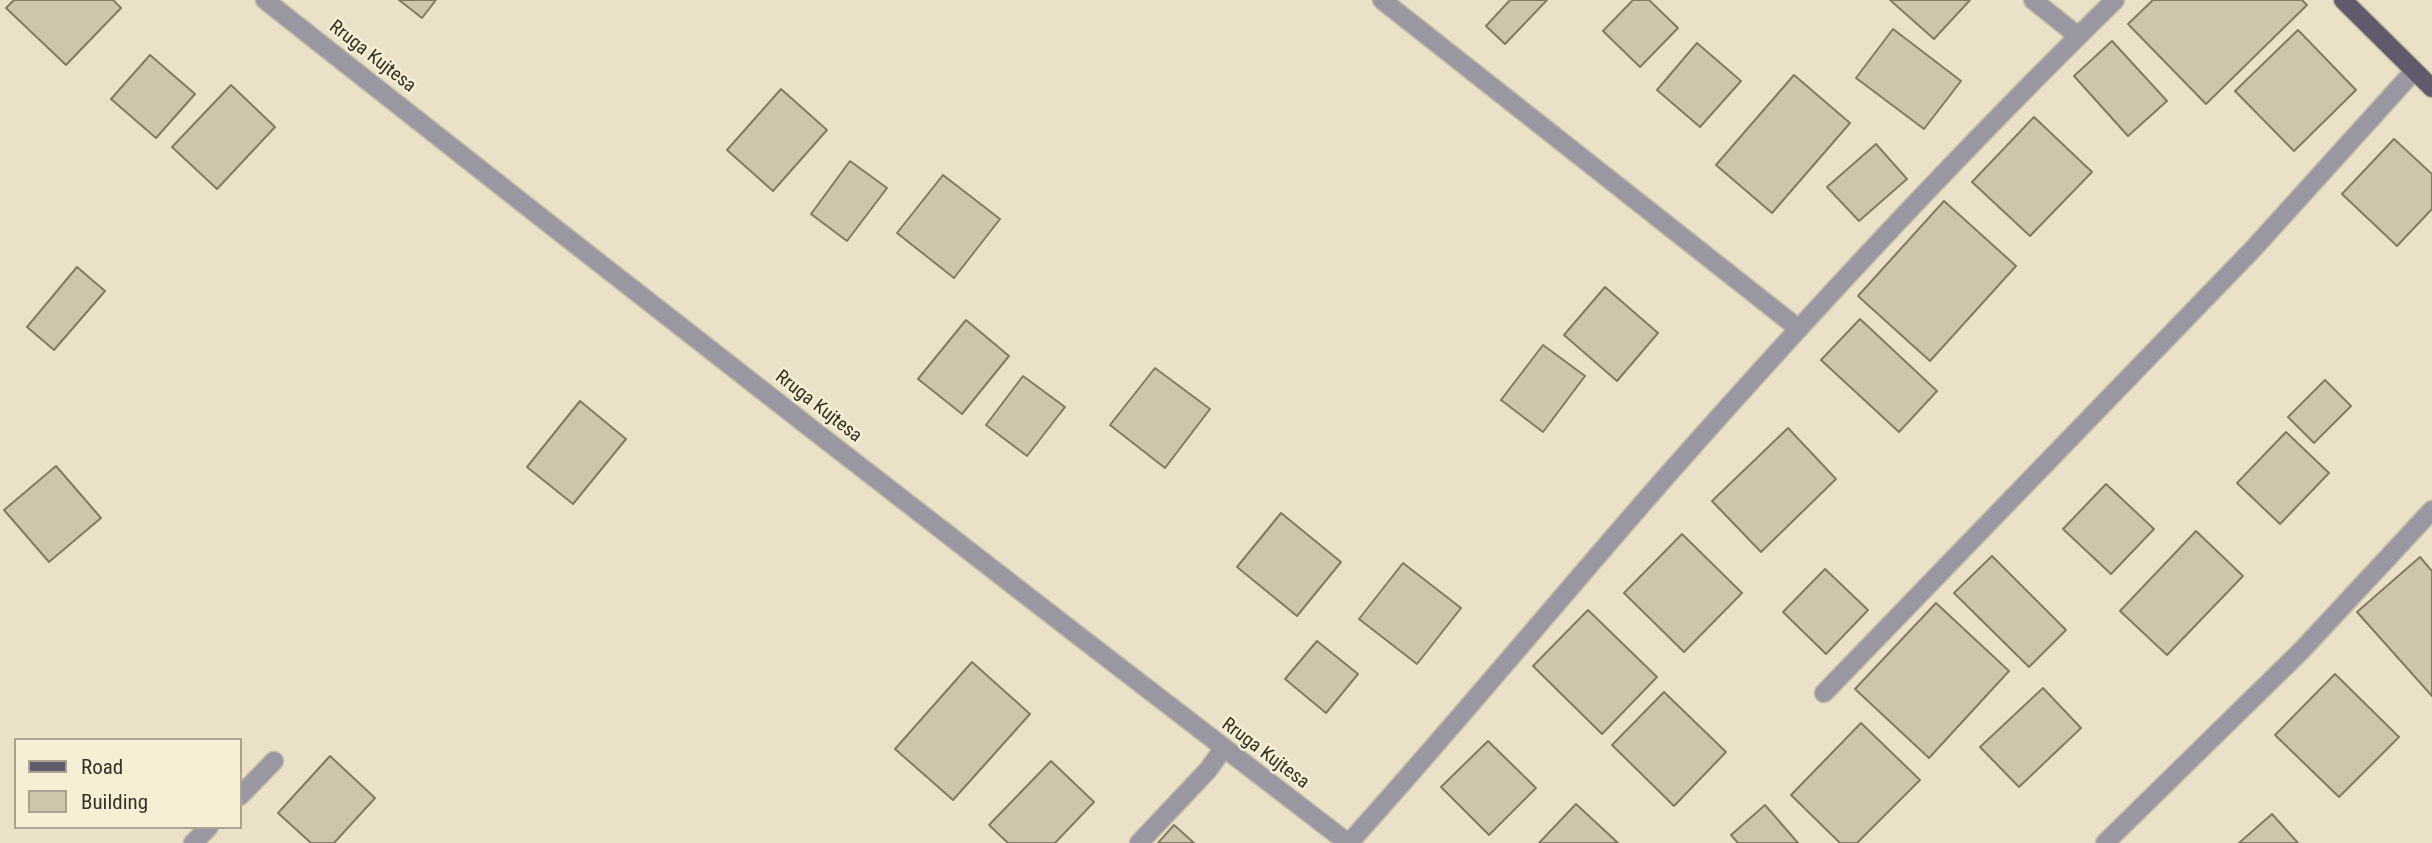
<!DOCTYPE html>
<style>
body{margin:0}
#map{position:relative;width:2432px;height:843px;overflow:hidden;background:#eae1c8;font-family:"Roboto Condensed",sans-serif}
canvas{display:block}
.legend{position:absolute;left:14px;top:738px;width:228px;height:91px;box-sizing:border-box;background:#f7efd5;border:2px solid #a9a38f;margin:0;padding:9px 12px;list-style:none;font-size:21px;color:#343127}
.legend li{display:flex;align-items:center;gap:14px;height:35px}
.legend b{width:35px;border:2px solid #a9a38f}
</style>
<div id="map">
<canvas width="2432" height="843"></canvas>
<ul class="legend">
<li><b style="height:9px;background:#605a6c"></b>Road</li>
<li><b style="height:19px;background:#cdc5ac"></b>Building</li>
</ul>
</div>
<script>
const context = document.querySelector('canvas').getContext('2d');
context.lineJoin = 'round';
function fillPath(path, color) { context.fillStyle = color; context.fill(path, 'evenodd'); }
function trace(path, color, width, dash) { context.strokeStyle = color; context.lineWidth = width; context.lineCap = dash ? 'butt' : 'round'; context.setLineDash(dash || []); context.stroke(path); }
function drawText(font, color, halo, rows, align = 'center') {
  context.font = font + ' "Roboto Condensed",sans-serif'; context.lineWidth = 5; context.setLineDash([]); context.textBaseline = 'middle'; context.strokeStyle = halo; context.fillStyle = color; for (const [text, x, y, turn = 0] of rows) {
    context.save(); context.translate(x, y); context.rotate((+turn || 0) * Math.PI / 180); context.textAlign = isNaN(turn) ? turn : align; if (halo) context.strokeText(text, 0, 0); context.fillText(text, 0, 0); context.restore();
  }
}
const building = new Path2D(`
 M14,0h99l8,8 -55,57 -60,-57z
 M399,0h37l-14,18z
 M1510,0h37l-42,44 -19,-18z
 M1633,0h16l29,28 -38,39 -37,-36z
 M1890,0h80l-36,39z
 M2153,0h149l5,5 -101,99 -78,-80z
 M1893,29l68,52 -37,48 -68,-51z
 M2298,30l58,60 -62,61 -59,-60z
 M2112,41l55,60 -39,35 -54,-60z
 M1697,43l44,38 -41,46 -43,-37z
 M150,55l45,39 -39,44 -45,-39z
 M1794,75l56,48 -78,90 -56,-48z
 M231,85l44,42 -58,62 -45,-42z
 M781,89l46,41 -54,61 -46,-41z
 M2034,117l58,55 -62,64 -58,-54z
 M2394,139l38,35v35l-35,37 -55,-52z
 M1876,144l31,35 -48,42 -32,-34z
 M850,161l37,27 -40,53 -36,-27z
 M943,175l57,44 -46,59 -57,-45z
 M1944,201l72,65 -86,95 -72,-65z
 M77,267l28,24 -51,59 -27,-23z
 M1605,287l53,46 -41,48 -53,-46z
 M1860,319l77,72 -38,41 -78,-72z
 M966,320l43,36 -47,58 -44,-35z
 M1543,345l42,31 -42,56 -42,-32z
 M1155,368l55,41 -45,59 -55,-43z
 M1023,376l42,31 -38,49 -41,-31z
 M2325,380l26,26 -37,37 -26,-26z
 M580,401l46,38 -53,65 -46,-37z
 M1788,428l48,51 -75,73 -49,-51z
 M2286,432l43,41 -49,51 -43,-41z
 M56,466l45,52 -52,44 -45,-52z
 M2106,484l48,45 -43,45 -48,-45z
 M1281,513l60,49 -44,54 -60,-49z
 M2196,531l47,45 -76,79 -47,-44z
 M1682,534l60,59 -58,59 -60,-59z
 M1992,556l74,74 -37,37 -75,-74z
 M2420,557l12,14v125l-75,-84z
 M1403,563l58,45 -44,56 -58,-45z
 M1825,569l43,41 -42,44 -43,-42z
 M1936,603l73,68 -80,87 -74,-69z
 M1588,610l69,67 -55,57 -69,-68z
 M1317,641l41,33 -32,39 -41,-34z
 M972,662l58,52 -77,86 -58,-51z
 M2335,674l64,63 -60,60 -64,-62z
 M2043,688l38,40 -62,59 -39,-40z
 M1664,692l62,60 -52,54 -62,-61z
 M1861,723l59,57 -63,63h-17l-49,-48z
 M1488,741l48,47 -47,47 -48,-48z
 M330,756l45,42 -41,45h-23l-33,-30z
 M1051,761l43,41 -39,41h-47l-19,-18z
 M1576,804l42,39h-79z
 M1765,805l33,38h-60l-7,-8z
 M2272,814l26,29h-59z
 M1174,825l20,18h-36z`);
fillPath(building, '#cdc5ac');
trace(building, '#827a63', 2);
const minor = new Path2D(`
 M265,0c359,284 720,565 1083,843
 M1382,0l417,329
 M2033,0l45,36
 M1824,693l430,-445 160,-177
 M240,796l34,-35
 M193,843l16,-16
 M1139,843l69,-73 15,-21
 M1349,843c110,-122 214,-249 322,-372 143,-162 290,-320 444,-471
 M2105,843l197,-193 130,-140`);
const major = new Path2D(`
 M2343,0l89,88`);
trace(minor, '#c6bea8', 21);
trace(major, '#c6bea8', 21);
trace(minor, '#9b97a2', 18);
trace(major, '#605a6c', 18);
drawText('19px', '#343127', '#f7efd5', [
 ["Rruga Kujtesa",372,57,38],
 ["Rruga Kujtesa",818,407,38],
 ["Rruga Kujtesa",1265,754,37]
]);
</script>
